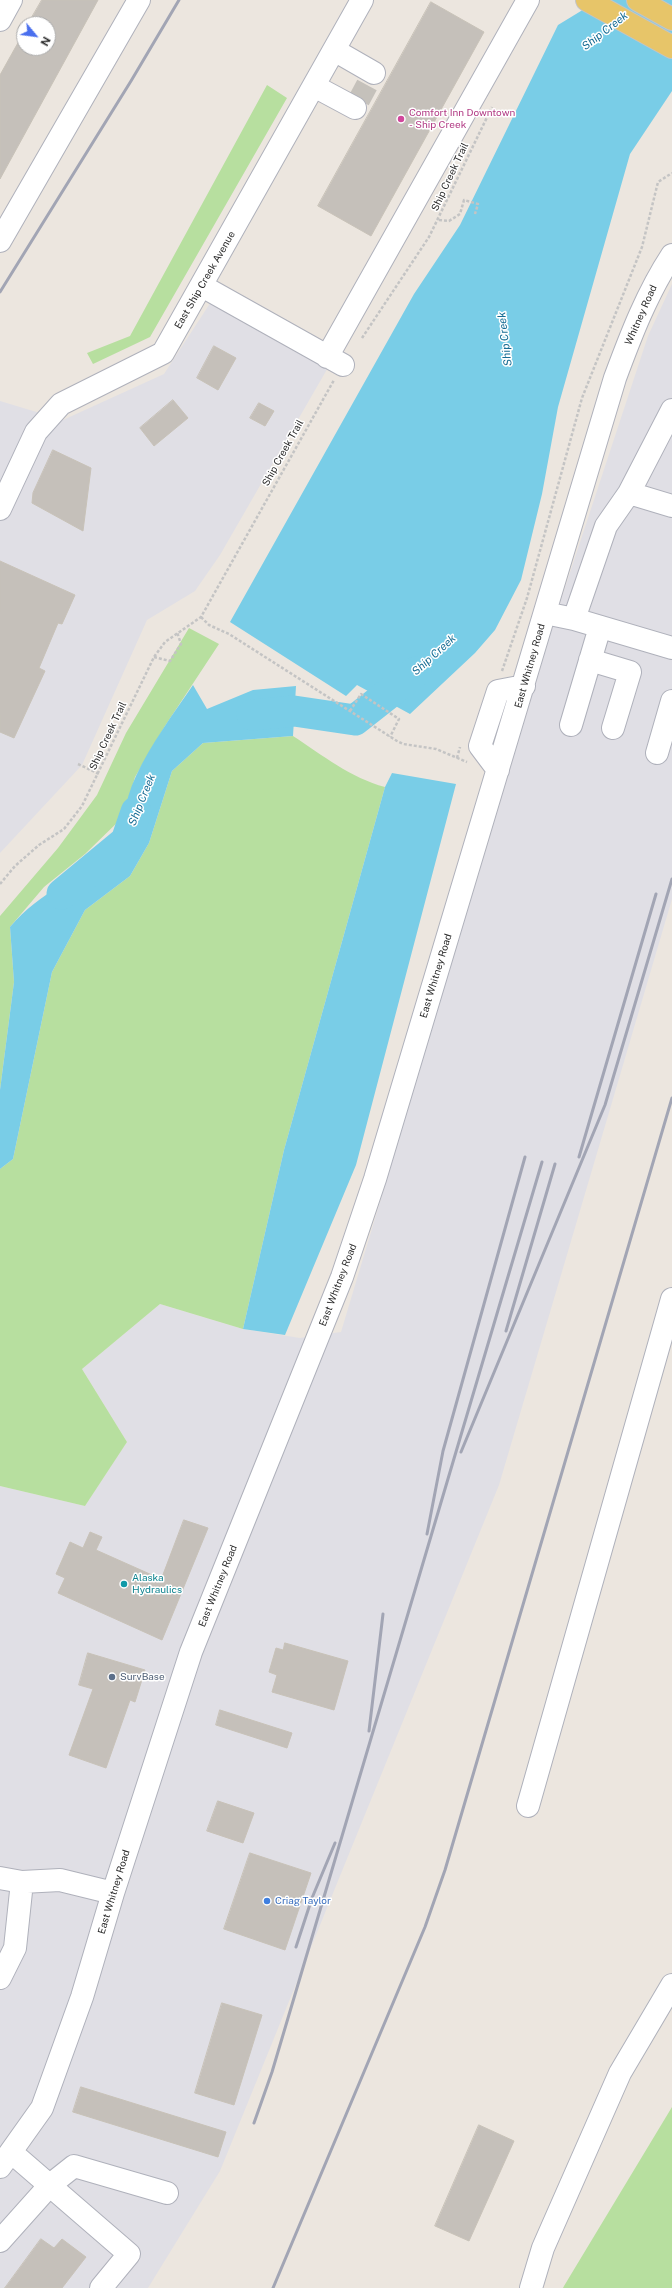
<!DOCTYPE html>
<style>
body{margin:0}
#map{position:relative;width:672px;height:2288px;overflow:hidden;background:#ece6df;font-family:"Public Sans",sans-serif}
canvas{display:block}
.north{position:absolute;left:16px;top:16px;width:40px;height:40px;box-sizing:border-box;background:#fff;border:1px solid #aaa;border-radius:50%;rotate:119deg;font-size:11px;font-weight:700;line-height:16px;text-align:center;color:#2b2b2b}
.north::after{content:'';display:block;margin:auto;width:14px;height:18px;background:#4a6fee;clip-path:polygon(50% 0,100% 100%,50% 72%,0 100%)}
</style>
<div id="map">
<canvas width="672" height="2288"></canvas>
<div class="north">N</div>
</div>
<script>
const context = document.querySelector('canvas').getContext('2d');
context.lineJoin = 'round';
function fillPath(path, color) { context.fillStyle = color; context.fill(path, 'evenodd'); }
function trace(path, color, width, dash) { context.strokeStyle = color; context.lineWidth = width; context.lineCap = dash ? 'butt' : 'round'; context.setLineDash(dash || []); context.stroke(path); }
function drawText(font, color, halo, rows, align = 'center') {
  context.font = font + ' "Public Sans",sans-serif'; context.lineWidth = 3; context.setLineDash([]); context.textBaseline = 'middle'; context.strokeStyle = halo; context.fillStyle = color; for (const [text, x, y, turn = 0] of rows) {
    context.save(); context.translate(x, y); context.rotate((+turn || 0) * Math.PI / 180); context.textAlign = isNaN(turn) ? turn : align; if (halo) context.strokeText(text, 0, 0); context.fillText(text, 0, 0); context.restore();
  }
}
fillPath(new Path2D(`
 M672,284v615l-173,586 -279,686 -72,117h-148v-802l85,20 42,-64 -45,-73 78,-65 83,25 57,9 41,-6 217,-723 90,-273z
 M220,288l117,64 -117,203 -25,36 -48,29 -65,145 -82,88v-452l63,19 101,-46z`), '#e0dfe5');
fillPath(new Path2D(`
 M267,85l20,13 -137,239 -57,27 -6,-11 43,-17z
 M189,628l30,16 -54,82 -30,51 -11,39 -39,38 -41,33 -34,40 4,55 -14,108v-174l58,-68 39,-53 29,-62z
 M293,736c29,19 58,42 92,51l-101,363 -41,179 -83,-25 -78,65 45,73 -42,64 -85,-20v-317l13,-10 39,-187 33,-62 45,-34 19,-33 23,-72 31,-28z
 M672,2107v181h-109l1,-2z`), '#b7df9f');
fillPath(new Path2D(`
 M599,0h73v91l-42,63 -72,253 -16,87 -21,86 -26,50 -20,23 -65,61 -53,-29 -11,11 -116,-74 184,-328 46,-69 98,-200z
 M193,685l14,24 46,-19 43,-4 -3,50 -90,7 -31,28 -23,72 -19,33 -45,34 -33,62 -39,187 -13,10v-79l14,-108 -4,-55c31,-36 65,-48 107,-70 4,-26 7,-56 19,-81 15,-32 37,-62 57,-91z
 M392,773l64,11 -100,381 -71,170 -42,-6 41,-179 101,-363z`), '#79cde7');
trace(new Path2D(`
 M252,715l42,-4 61,9 61,-48
 M62,894l64,-53 10,-29`), '#79cde7', 31);
const building = new Path2D(`
 M42,0h56l-98,179v-104l24,-43v16h24v-24h-20z
 M431,2l53,30 -113,204 -53,-30z
 M214,346l22,12 -18,32 -21,-12z
 M173,400l15,18 -34,28 -14,-18z
 M259,403l15,8 -9,15 -15,-8z
 M53,450l38,18 -8,63 -51,-28 1,-10z
 M0,561l75,34 -13,29 -4,-1 -19,45 6,3 -31,67 -14,-6z
 M184,1520l24,8 -46,112 -104,-47 7,-15 -9,-4 14,-32 13,6 7,-16 12,5 -6,13 65,29z
 M285,1643l63,18 -14,49 -62,-18 5,-17 -8,-3 7,-24 7,2z
 M88,1653l57,17 -10,32 -5,-2 -24,68 -37,-13 24,-66 -14,-4z
 M220,1710l72,23 -5,15 -71,-23z
 M218,1801l36,12 -11,30 -36,-12z
 M250,1853l61,20 -26,77 -61,-21z
 M222,2003l40,12 -28,90 -39,-12z
 M81,2087l145,45 -8,25 -145,-45z
 M479,2125l35,16 -45,100 -34,-15z
 M41,2239l13,9 8,-9 24,18 -24,31h-57z`);
fillPath(building, '#c5c0ba');
trace(building, '#c8c2b8', 1);
trace(new Path2D(`
 M359,100l8,-15`), '#c5c1bb', 22, [22, 11]);
const minor = new Path2D(`
 M0,20l11,-20
 M334,50l40,23
 M314,86l41,22
 M0,241l139,-241
 M202,286l141,79
 M327,357l201,-357
 M629,493l43,-83
 M0,509l36,-77 25,-28 102,-51 199,-353
 M545,613l29,6 32,-93 23,-33 43,13
 M574,619l98,29
 M590,660l40,12 -17,56
 M571,725l29,-98
 M657,753l15,-52
 M498,770l-18,-24 18,-55 26,-5
 M528,1806l144,-507
 M0,1878l22,4 38,-2 53,13
 M0,1978l15,-30 7,-66
 M11,2152l118,102 -28,34
 M0,2167l42,-59 40,-111 31,-104 78,-241 151,-375 33,-98 240,-801c16,-43 32,-85 57,-123
 M0,2241l50,-56 24,-19 93,27
 M531,2288l12,-40 77,-175 52,-88`);
const major = new Path2D(`
 M587,0l85,47
 M638,0l34,19`);
trace(minor, '#afb1bb', 24);
trace(major, '#c4c4c4', 24);
trace(new Path2D(`
 M439,220l10,1 11,-7 4,-14 14,4 -3,10
 M362,338l67,-101 63,-130
 M201,617l8,8 20,9 168,107 6,3 33,5 31,13
 M154,657l16,4 11,-17 -4,-12
 M502,671l25,-73 55,-200 60,-151 16,-65 14,-9
 M350,711l11,-17 38,25 -9,18
 M457,758l3,-11
 M78,764l21,10
 M0,884l15,-18 24,-21 25,-16 18,-23 72,-149 11,-15 36,-25 133,-237`), '#c4c4c4', 2.5, [3, 2]);
trace(minor, '#fff', 22);
trace(major, '#e7c569', 22);
trace(new Path2D(`
 M0,292l131,-211 48,-81
 M579,1157l77,-263
 M506,1331l49,-167
 M461,1452l144,-347 67,-226
 M427,1534l16,-83 82,-294
 M369,1731l14,-117
 M296,1947l16,-49 23,-55
 M254,2123l18,-51 270,-910
 M273,2288l152,-361 20,-57 227,-772`), '#a2a5b4', 3);
for (const [x, y, r, color] of [
 [401,119,4,"#d1479c"],
 [124,1584,4,"#0f9aa8"],
 [112,1677,4,"#5c6f8a"],
 [267,1901,4,"#3f7fe0"]
]) { const dot = new Path2D(); dot.arc(x, y, r, 0, 2 * Math.PI); context.fillStyle = color; context.fill(dot); trace(dot, '#fff', 1.5); }
drawText('10px', '#b23c85', '#fff', [
 ["Comfort Inn Downtown",409,113],
 ["- Ship Creek",409,125]
], 'left');
drawText('10px', '#2b2b2b', '#fff', [
 ["Ship Creek Trail",450,177,-65],
 ["East Ship Creek Avenue",205,280,-60],
 ["Whitney Road",641,315,-66],
 ["Ship Creek Trail",283,453,-61],
 ["East Whitney Road",530,666,-74],
 ["Ship Creek Trail",108,736,-65],
 ["East Whitney Road",436,976,-73],
 ["East Whitney Road",338,1285,-69],
 ["East Whitney Road",218,1586,-68],
 ["East Whitney Road",114,1892,-73]
]);
drawText('10px', '#0d838f', '#fff', [
 ["Alaska",132,1578],
 ["Hydraulics",132,1590]
], 'left');
drawText('10px', '#4e5e75', '#fff', [
 ["SurvBase",120,1677]
], 'left');
drawText('10px', '#366cbe', '#fff', [
 ["Criag Taylor",275,1901]
], 'left');
drawText('italic 11px', '#176d94', '#fff', [
 ["Ship Creek",605,31,-38],
 ["Ship Creek",505,339,-97],
 ["Ship Creek",434,655,-42],
 ["Ship Creek",142,800,-68]
]);
</script>
